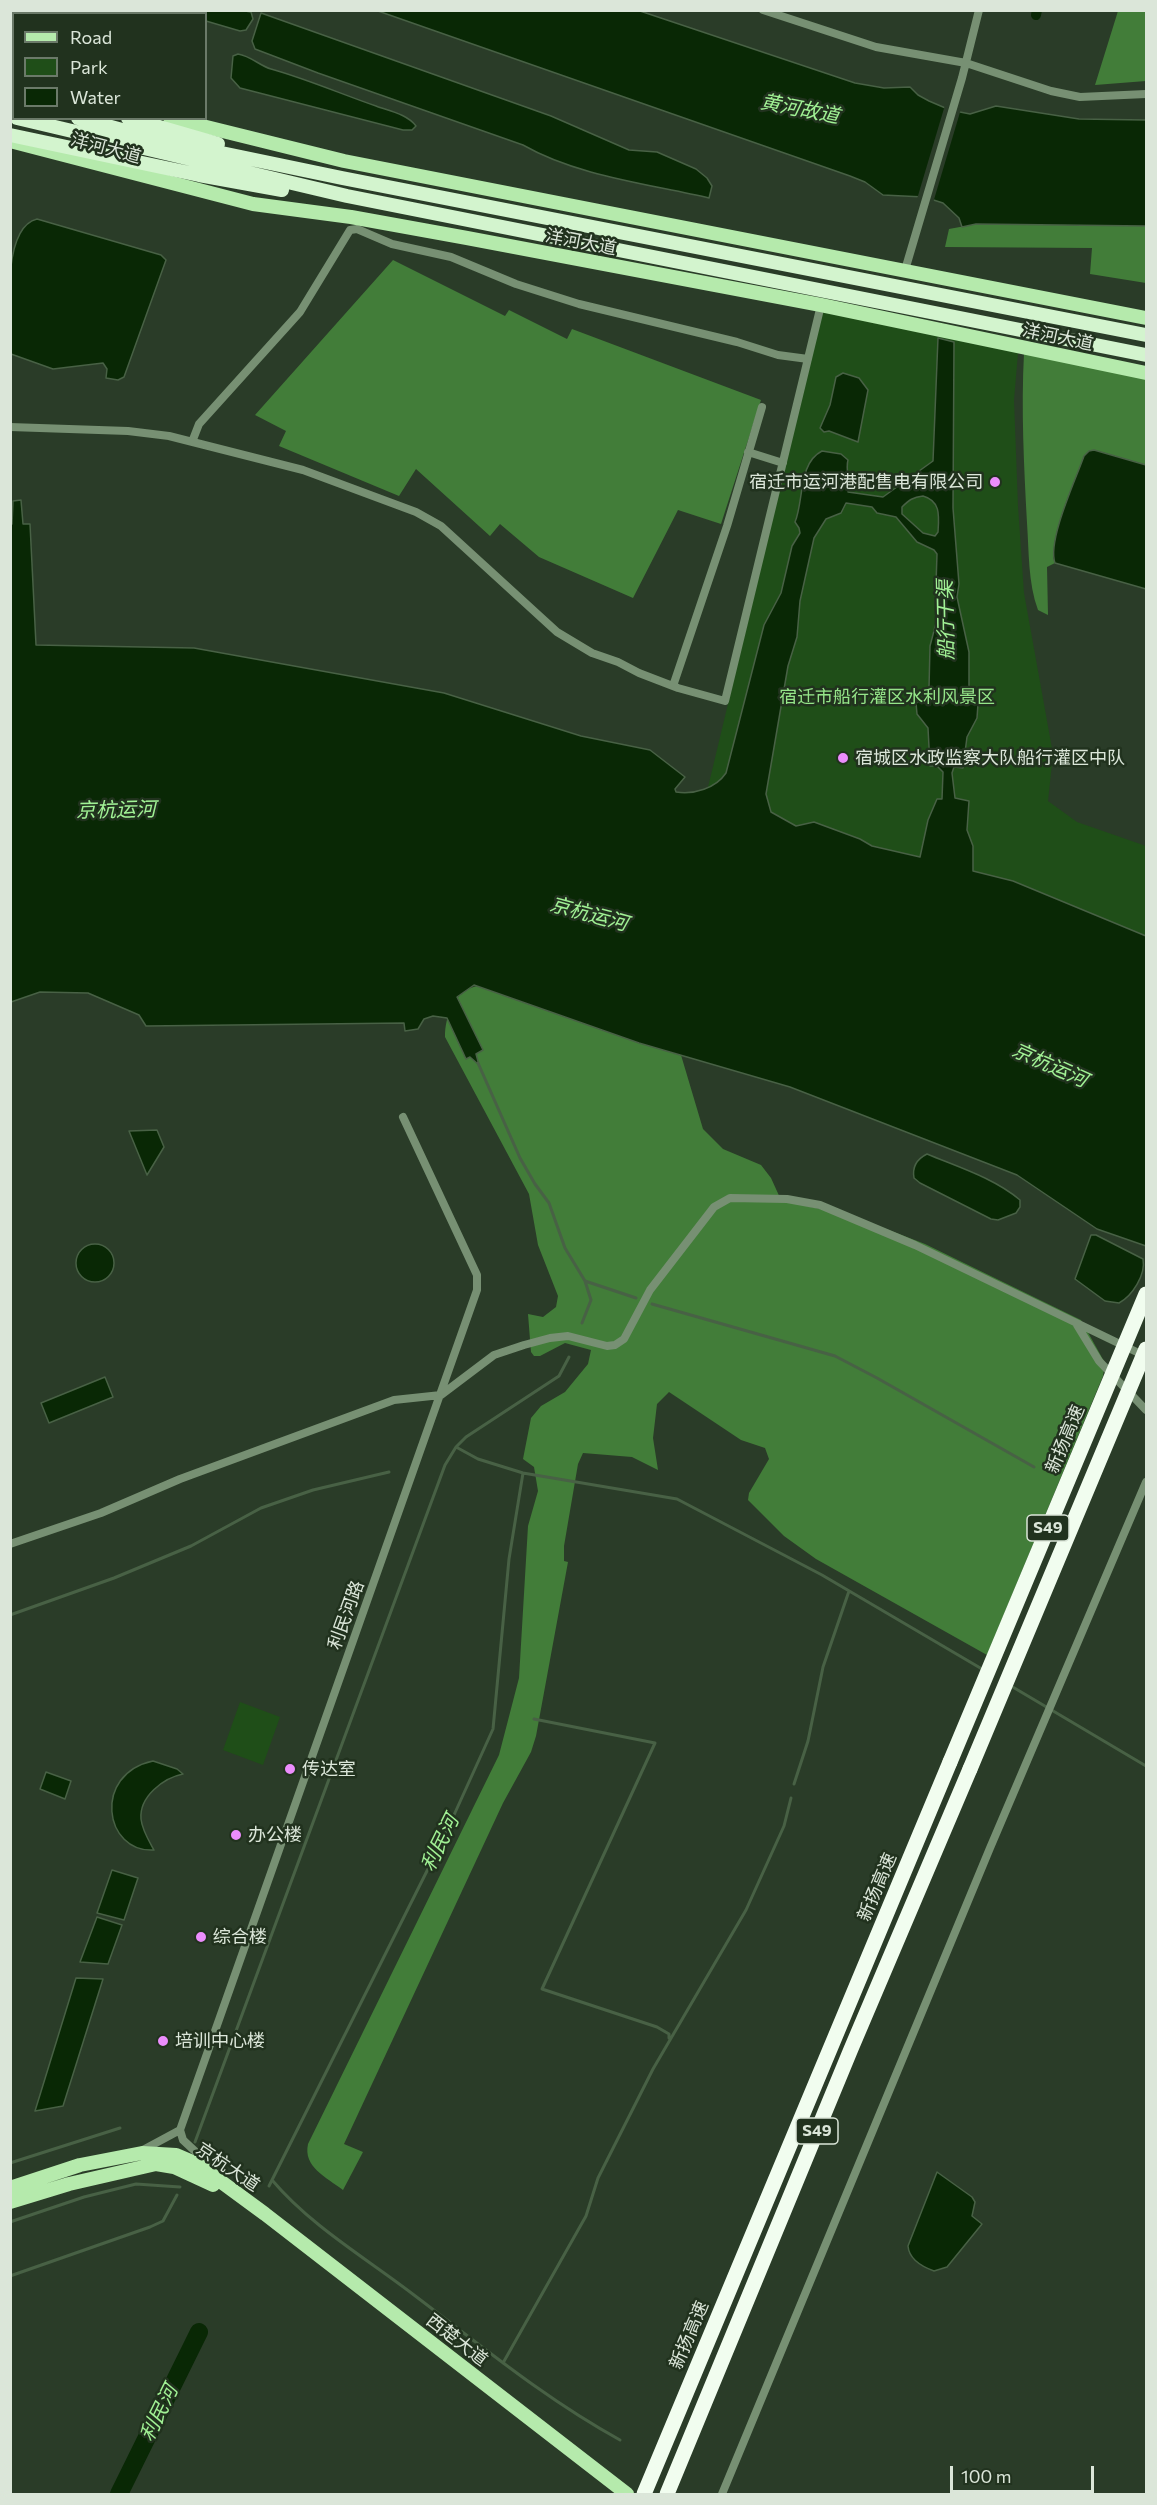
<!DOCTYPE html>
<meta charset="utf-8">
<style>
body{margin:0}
#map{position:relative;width:1157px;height:2505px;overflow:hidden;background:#2a3c28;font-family:Commissioner,sans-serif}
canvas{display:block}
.frame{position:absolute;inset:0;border:12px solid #dbe6d9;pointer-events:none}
.legend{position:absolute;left:12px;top:12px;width:195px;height:108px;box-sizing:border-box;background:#21321e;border:2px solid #6b7a69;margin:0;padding:8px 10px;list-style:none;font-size:18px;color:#dbe6d9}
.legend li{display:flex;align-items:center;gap:12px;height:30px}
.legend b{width:30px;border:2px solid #6b7a69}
.scale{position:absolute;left:950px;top:2466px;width:144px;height:27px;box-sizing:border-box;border:3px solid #dbe6d9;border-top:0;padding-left:8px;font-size:18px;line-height:21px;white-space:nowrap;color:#dbe6d9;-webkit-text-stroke:4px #21321e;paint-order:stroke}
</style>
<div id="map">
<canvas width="1157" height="2505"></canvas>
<div class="frame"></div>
<ul class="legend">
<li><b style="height:8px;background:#b5eaac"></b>Road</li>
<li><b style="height:16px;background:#1f4e18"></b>Park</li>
<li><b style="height:16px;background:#092805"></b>Water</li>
</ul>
<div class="scale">100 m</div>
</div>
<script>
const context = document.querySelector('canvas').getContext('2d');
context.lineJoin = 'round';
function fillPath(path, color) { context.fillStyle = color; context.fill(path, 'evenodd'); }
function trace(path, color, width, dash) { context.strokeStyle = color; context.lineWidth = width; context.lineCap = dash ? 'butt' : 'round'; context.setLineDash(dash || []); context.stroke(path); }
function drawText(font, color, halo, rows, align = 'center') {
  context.font = font + ' Commissioner,"Noto Sans SC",sans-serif'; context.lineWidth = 5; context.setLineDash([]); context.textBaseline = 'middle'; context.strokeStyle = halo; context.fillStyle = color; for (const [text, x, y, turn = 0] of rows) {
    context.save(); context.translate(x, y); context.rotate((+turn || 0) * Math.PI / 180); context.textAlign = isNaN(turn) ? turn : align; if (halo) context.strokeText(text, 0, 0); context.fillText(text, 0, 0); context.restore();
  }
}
fillPath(new Path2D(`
 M822,312l196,41 -4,47 4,106 6,87 29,161 -5,47 29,21 69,24v90l-106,-44 -337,-84z
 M240,1702l40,15 -17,48 -40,-15z`), '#1f4e18');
fillPath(new Path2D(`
 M1118,11h28v70l-51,4z
 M976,224l170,2v57l-56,-9 2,-26 -147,-1 4,-18z
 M393,260l112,56 4,-6 58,29 5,-10 189,71 -40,124 -43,-14 -45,88 -94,-41 -39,-33 -10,12 -74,-67 -17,27 -120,-50 7,-15 -31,-16z
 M1024,353l122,26v86l-52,-15 -39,93 -2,14 2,6 -8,4 1,48 -10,-5c-10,-27 -9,-59 -11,-87 -3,-57 -6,-113 -3,-170z
 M477,986l204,69 22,74 20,20 38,16 10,13 10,22 74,17 70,27 156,76 24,43 -2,13 -116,279 -171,-96 -32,-23 -36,-36 1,-7 20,-34 -4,-11 -24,-8 -72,-48 -12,12 -4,34 5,32 -26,-13 -49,-4 -5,11 -14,82v15l4,1 -32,174 -5,16 -28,51 -159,341 19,8 -20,38c-17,-13 -40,-23 -35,-46l191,-389 20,-77 9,-152 10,-35 -4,-24 -11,-8 8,-41 10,-12 24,-14 23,-28 3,-14 -26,-7 -25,13h-6l-3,-4 -3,-38 15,3 13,-10 2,-11 -20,-51 -9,-51 -84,-157c0,-21 9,-46 32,-51z`), '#427d39');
const water = new Path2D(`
 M189,11h56l6,1 2,7 -7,11 -6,1 -34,-10v-7l-16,-1z
 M378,11h262l215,72 29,5 26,-1 8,8 11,6 21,9 20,4 26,-8 83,13 67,1v106l-170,-2 -14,3 -3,-9 -16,-15 -19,-6 -41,-2 -18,-13 -15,-6z
 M261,13l290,103 78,34 28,2 39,17 11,9 5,8 -3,12c-60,-14 -132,-22 -186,-53l-205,-72 -63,-24 -3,-8z
 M238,54c13,2 22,12 33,15 36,10 70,25 105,37 13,5 31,8 40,20l-4,4h-9l-163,-42 -9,-10 2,-22z
 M37,219l124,36 5,5 -42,117 -6,3 -12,-2 1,-9 -4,-6 -50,6 -42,-15c-1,-31 -11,-126 26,-135z
 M938,338l16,4 -1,166 6,76 -2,13 12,55v41l3,7 6,4 -1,14 -10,19 -4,31 -9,-1 -2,6 3,25 14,3 -2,29 6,16v25l40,10 133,55v310l-49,-17 -80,-54 -227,-88 -151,-44 -165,-58 -17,12 26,53 -7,4 3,11 -9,-8 -4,2 -19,-41 -14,-2 -9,3 -6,10 -13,2 -1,-8 -258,3 -7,-11 -51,-22 -48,-1 -29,10 -1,-477 2,-1 1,-23 8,-1 2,24h7l6,121 158,3 250,45 137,43 69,14 35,27 -10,12 1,3c18,3 40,-4 50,-19l38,-148 17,-32 11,-47 8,-13 -1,-5 -4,-6c9,-21 3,-59 27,-71l19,3 7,6c-3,11 3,21 0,32l35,5 50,-36zM923,496c18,5 16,20 15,36l-3,4 -12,-3 -21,-19v-7c7,-7 11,-10 21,-11zM846,503l26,4 5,6 19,4 21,25 17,8 3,4 -1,30 7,1 2,4 -15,57 -1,42 -6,11 -7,4 1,11 11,14 2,38h7l6,6 -1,27h-5l-9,21 -8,37 -48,-11 -12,-7 -46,-17 -18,4 -25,-14 -5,-18 22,-128 9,-29 3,-36 14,-63 12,-19 15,-6z
 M843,373l16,5 9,12 -10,52 -29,-11 -5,1 -4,-4 10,-23 6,-28z
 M1094,450l52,15v124l-91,-26c-8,-22 21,-84 29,-107l5,-5z
 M157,1130l7,17 -17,28 -18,-44z
 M927,1154c31,13 67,24 93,46v7l-4,6 -18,7 -7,-1 -71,-36 -6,-5c-2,-11 3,-19 13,-24z
 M1091,1235h5l47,24c3,16 -11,37 -24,44l-14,-2 -30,-22z
 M76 1263a19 19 0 1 1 38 0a19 19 0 1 1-38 0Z
 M105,1377l8,20 -64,26 -8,-20z
 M153,1761l24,8 6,5c-20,4 -44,23 -42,45 1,11 8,22 13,31 -50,3 -62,-76 -1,-89z
 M46,1772l25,9 -6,18 -25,-10z
 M112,1870l26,8 -14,42 -27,-7z
 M97,1917l25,8 -14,39 -28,-2z
 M76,1978l27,1 -40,127 -28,5z
 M937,2172l35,25 3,5 -3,14 10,8 -35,43 -13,4c-11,-4 -25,-12 -26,-25z`);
fillPath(water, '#092805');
trace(water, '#486145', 1.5);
fillPath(new Path2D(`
 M945,105l16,4 -28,94 -16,-4z`), '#2a3c28');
trace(new Path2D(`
 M478,1063l42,95 15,26 14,19 16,45 20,33 6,19 -9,23
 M585,1281l51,17
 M652,1304l183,52 42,22 157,89
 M456,1447l22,12 45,14 154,26 145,76 160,94
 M10,1615l104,-37 77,-32 70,-38 52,-18 76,-18
 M1011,1686l135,80
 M534,1719l121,24 -113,246 115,38 12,7v4
 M794,1784l14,-43 15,-74 26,-76
 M195,2142l250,-677 11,-18 10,-10 93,-61 10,-19
 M10,2163l110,-35
 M272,2180c38,45 92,77 138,112 69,52 135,107 210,148
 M269,2186l175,-349 49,-108 16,-170 14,-86
 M10,2222l74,-25 52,-13 44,3
 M10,2276l140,-49 13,-6 14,-26
 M503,2363l83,-147 12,-38 55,-109 93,-159 38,-84 7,-28`), '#486145', 3);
trace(new Path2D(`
 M1036,15l1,-5`), '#092805', 10);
trace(new Path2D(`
 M119,2494l80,-162`), '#092805', 18);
trace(new Path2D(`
 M763,10l113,37 90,16 85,28 29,6 66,-3
 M905,270l57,-192 17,-68
 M10,427l118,4 41,5 134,34 113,42 25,14 116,106 35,21 26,9 21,11 39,15 47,13 96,-396
 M192,442l7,-18 101,-112 50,-82 7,-1 35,15 59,13 65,27 63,20 158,38 41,13 30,4
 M748,452l35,11
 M673,686l54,-160 35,-119
 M1077,1325l22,36 47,49
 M10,1544l91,-31 79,-34 214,-79 47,-5 53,-40 30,-10 26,-7 18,-2 39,10 8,-1 9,-6 26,-49 64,-83 16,-9 57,1 33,6 95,40 230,111
 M141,2151l39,-21
 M213,2168l-30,-28 -3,-10 297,-840v-15l-74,-158
 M722,2494l268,-646 156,-366`), '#779073', 8);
trace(new Path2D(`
 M170,118l174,43 802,157
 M10,141l243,63 98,13 116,21 354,67 325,68
 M10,2188l70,-23 62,-12 34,2 21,9 68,50 362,280
 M10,2202l59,-18 87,-20 18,3 39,18`), '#b5eaac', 14);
trace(new Path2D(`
 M10,84l4,1
 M10,101l4,1
 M17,118l330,78 799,159
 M78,118l81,22 183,38 804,157
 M128,118l90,26
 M10,135l189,40 83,15`), '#d3f4ce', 14);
trace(new Path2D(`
 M644,2494l306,-732
 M667,2494l184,-445 119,-280`), '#f1fdef', 15);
trace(new Path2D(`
 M950,1762l196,-468
 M970,1769l176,-420`), '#f1fdef', 15);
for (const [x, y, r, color] of [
 [995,482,6,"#eb8dfc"],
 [843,758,6,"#eb8dfc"],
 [290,1769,6,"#eb8dfc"],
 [236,1835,6,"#eb8dfc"],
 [201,1937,6,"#eb8dfc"],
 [163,2041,6,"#eb8dfc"]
]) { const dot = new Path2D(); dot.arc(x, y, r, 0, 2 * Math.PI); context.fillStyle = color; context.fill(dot); trace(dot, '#21321e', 2); }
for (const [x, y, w] of [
 [1048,1528,42],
 [817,2131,42]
]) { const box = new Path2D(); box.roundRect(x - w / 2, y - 13, w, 26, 4.5); context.fillStyle = '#21321e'; context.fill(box); trace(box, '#dbe6d9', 1.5); }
drawText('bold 16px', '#dbe6d9', null, [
 ["S49",1048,1528],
 ["S49",817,2131]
]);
drawText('18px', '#dbe6d9', '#21321e', [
 ["洋河大道",106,148,15],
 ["洋河大道",581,242,11],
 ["洋河大道",1058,337,12],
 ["新扬高速",1065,1439,-67],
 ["利民河路",346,1615,-70],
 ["新扬高速",877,1887,-67],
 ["京杭大道",228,2167,34],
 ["新扬高速",689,2335,-67],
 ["西楚大道",457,2340,38]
]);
drawText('18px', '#dbe6d9', '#21321e', [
 ["宿迁市运河港配售电有限公司",983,482,"right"],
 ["宿城区水政监察大队船行灌区中队",855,758],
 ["传达室",302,1769],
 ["办公楼",248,1835],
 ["综合楼",213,1937],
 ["培训中心楼",175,2041]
], 'left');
drawText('18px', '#95e589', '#21321e', [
 ["宿迁市船行灌区水利风景区",887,697]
]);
drawText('italic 20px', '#a1f295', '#21321e', [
 ["黄河故道",800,109,11],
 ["船行干渠",946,620,-91],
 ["京杭运河",116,810,-1],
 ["京杭运河",589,914,15],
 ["京杭运河",1050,1065,24],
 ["利民河",440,1843,-64],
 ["利民河",159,2413,-64]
]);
</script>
